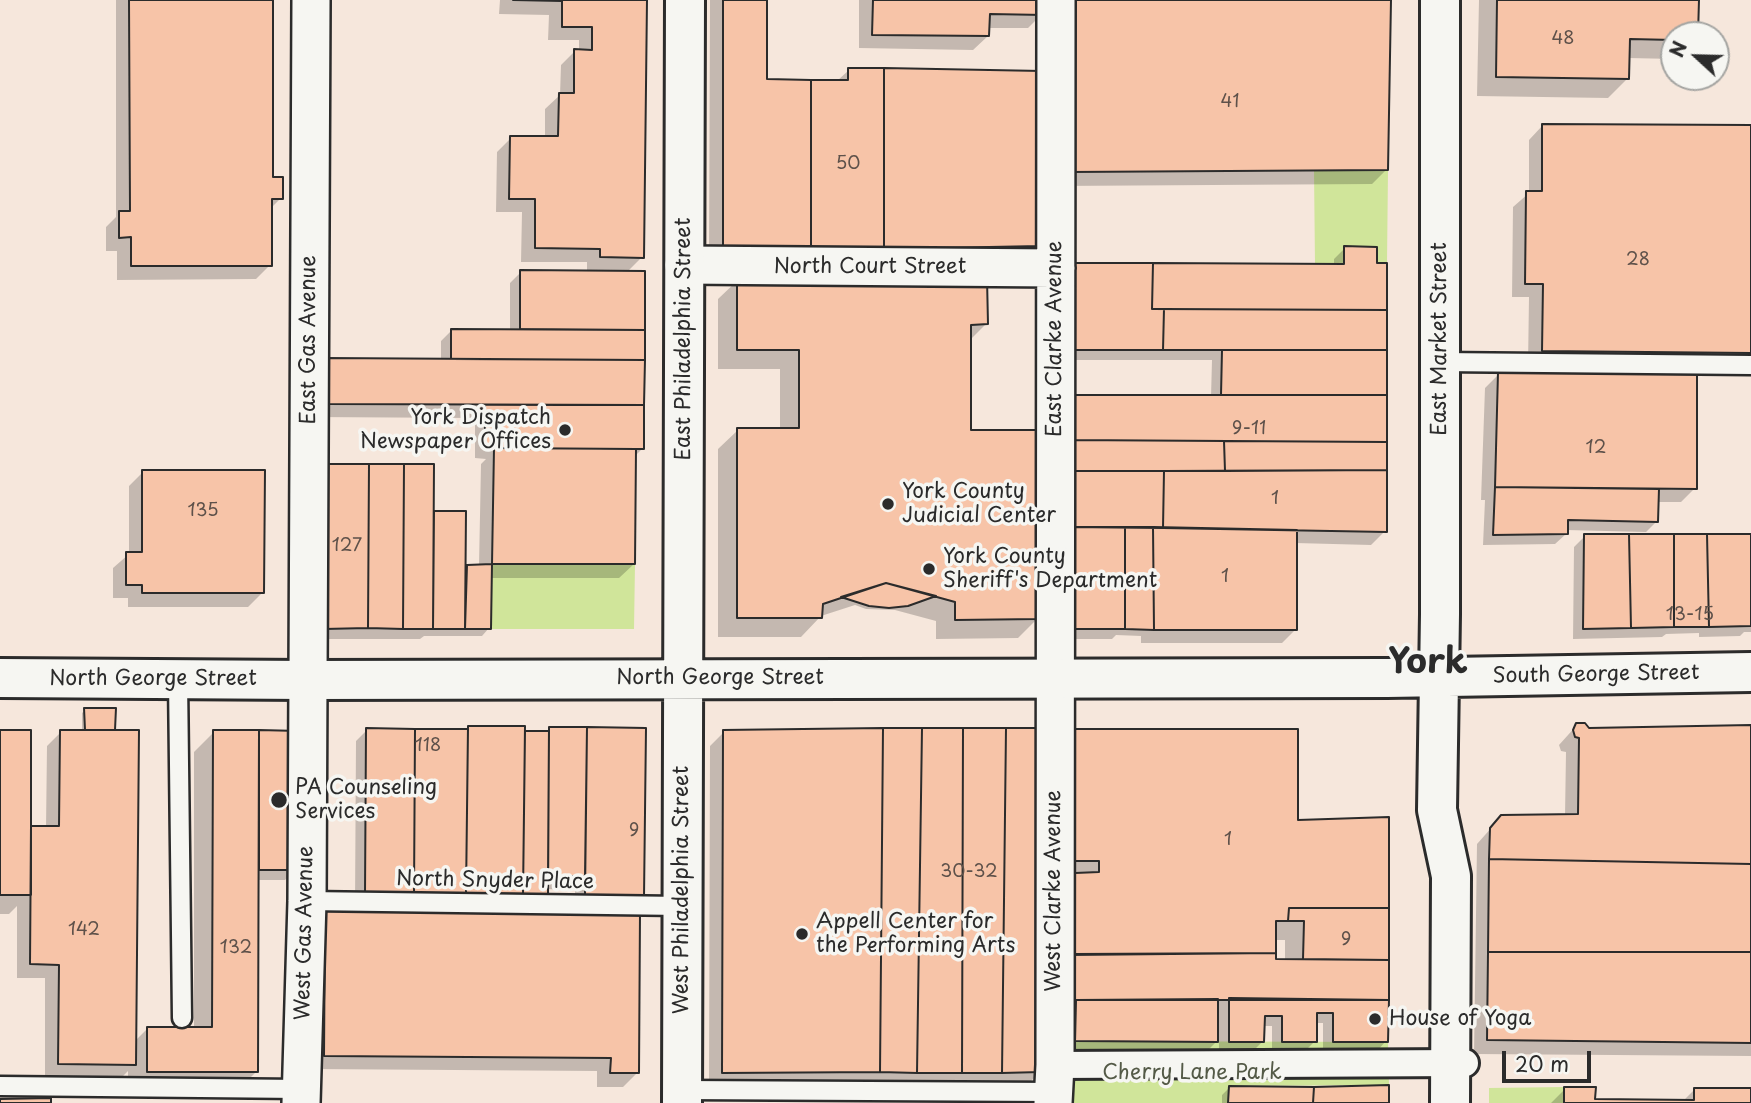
<!DOCTYPE html>
<style>
body{margin:0}
#map{position:relative;width:1751px;height:1103px;overflow:hidden;background:#f6e7dc;font-family:"Playpen Sans",sans-serif}
canvas{display:block}
.north{position:absolute;left:1660px;top:21px;width:70px;height:70px;box-sizing:border-box;background:#f6f6f2;border:2px solid #a5a5a2;border-radius:50%;rotate:292deg;font-size:19px;font-weight:700;line-height:28px;text-align:center;color:#2b2b2b}
.north::after{content:'';display:block;margin:auto;width:24px;height:32px;background:#2b2b2b;clip-path:polygon(50% 0,100% 100%,50% 72%,0 100%)}
.scale{position:absolute;left:1502px;top:1051px;width:89px;height:32px;box-sizing:border-box;border:4px solid #2b2b2b;border-top:0;padding-left:9px;font-size:21px;line-height:24px;white-space:nowrap;color:#2b2b2b;-webkit-text-stroke:5px #f6f6f2;paint-order:stroke}
</style>
<div id="map">
<canvas width="1751" height="1103"></canvas>
<div class="north">N</div>
<div class="scale">20 m</div>
</div>
<script>
const context = document.querySelector('canvas').getContext('2d');
context.lineJoin = 'round';
function fillPath(path, color) { context.fillStyle = color; context.fill(path, 'evenodd'); }
function trace(path, color, width, dash) { context.strokeStyle = color; context.lineWidth = width; context.lineCap = dash ? 'butt' : 'round'; context.setLineDash(dash || []); context.stroke(path); }
function drawText(font, color, halo, rows, align = 'center') {
  context.font = font + ' "Playpen Sans",sans-serif'; context.lineWidth = 7; context.setLineDash([]); context.textBaseline = 'middle'; context.strokeStyle = halo; context.fillStyle = color; for (const [text, x, y, turn = 0] of rows) {
    context.save(); context.translate(x, y); context.rotate((+turn || 0) * Math.PI / 180); context.textAlign = isNaN(turn) ? turn : align; if (halo) context.strokeText(text, 0, 0); context.fillText(text, 0, 0); context.restore();
  }
}
fillPath(new Path2D(`
 M1388,170l-1,93h-10l-1,-16 -31,-1 -1,18h-29l-1,-93z
 M492,564h143l-1,65h-143z
 M1075,1041l313,1 1,43 -160,1 -1,17h-158z
 M1564,1087v16h-75v-15z`), '#d0e59a');
fillPath(new Path2D(`
 M116,0h155v179l10,19 -11,11v56l-14,14 -139,1v-29h-11v-24l10,-10z
 M500,0h145l-3,257 -15,15h16l-1,177 -8,8v107l-15,14h-129l-1,50 -7,8h-58l-4,3h-106l118,-126h32l1,54 14,-1 2,-102 5,-5 -11,-1v-40l-164,-1v-43l130,-14v-19l11,-11 58,1v-48l11,-11h66v-10h-66l1,-50h-26l1,-60 14,-14h34v-29l15,-14 1,-30 14,-14h4v-11h-31l1,-25 -50,-1z
 M710,0h55v81h72l12,-11 191,176 -4,3 -156,3 -171,11z
 M859,0h183v14l-14,14h-40v8l-15,14 -114,-2z
 M1069,0h320l-3,170 -14,14 -316,2z
 M1479,0h218v35h-23v24l-46,-1v20l-20,20 -131,-2z
 M1543,125l208,2v240l-223,-2 1,-68h-17l1,-90 16,-14v-53z
 M1345,248l30,17h10v266l-14,14 -76,-2 1,86 -14,14h-141v-7l-25,-1 -4,4h-54l-3,-228 156,-14 1,-37h-154v-84l276,-11v-6z
 M738,280l248,44 -16,16v92l68,186 -20,20 -82,1v-18l-41,-11 -29,-1 -11,-4 -34,11 -20,21h-83v-188l20,-19 42,-1v-60h-62v-70z
 M1499,374l196,114 -14,14h-24v19l-11,11 -80,-2v4l-11,10 -72,1 2,-45h-4l4,-112z
 M143,472l119,121 -14,14h-120v-9h-15v-30l16,-14v-68z
 M1585,536h166v96h-7l-4,4 -41,1v-4l-33,1 -4,3 -89,2 1,-92z
 M85,710l29,19 21,312 12,-12h47v-277l20,-20h83l-1,137 -11,11h-28l-1,192 -19,19h-109v-20l-7,7 -76,-1v-99h-28v-72l-8,8h-9v-183l29,100 17,-3 1,-82 14,-14h21v-19z
 M1577,725l11,5 163,-3v329l-277,-2 3,-210 24,-27 64,-1 1,-64 -5,-1 -2,-6z
 M469,728l54,8 2,-3h21l4,-4 94,1 -1,166 -68,10v-22l-6,6 -23,-1v5l-14,14 105,165 -14,14h-26v-16l-287,-2 1,-143 15,-14 29,-8 1,-163 11,-11 99,1z
 M724,732l316,340 -14,14h-317l1,-340z
 M1054,745l242,76 91,-2 -1,222 -10,11h-53v-29h-8v18l-11,11h-32v-26h-9v15l-11,11h-33v-13l-13,13 -141,-1 -4,-162 15,-15h-22zM1274,940h11v21h-10z
 M1229,1088l158,15h-165v-8z
 M1565,1089l29,11 89,1 12,-12 56,1v13h-200z`), '#0003');
const building = new Path2D(`
 M129,0h144v177h10v22h-11v67h-141v-29l-12,1v-27h11z
 M647,0l-3,258 -44,-1v-8l-65,-1v-49h-26l1,-63h48l1,-43h15v-44l18,1v-23h-30v-26l-49,-1z
 M723,0h44v79l44,1v169h-88z
 M873,0h171v15l-54,-1 -1,22 -117,-1z
 M1072,0h319l-3,170 -319,2z
 M1497,0h202l-1,35h-24v5l-44,-1 -1,40 -133,-2z
 M848,68h36v181h-73v-169h37z
 M884,68l158,3 -1,175 -157,3z
 M1542,124l209,1v228l-209,-2 1,-67h-18l1,-93h16z
 M1344,246l33,1v16h10v47l-235,-1 1,-46 191,1z
 M1068,263h85l-1,46h12l-1,41h-95z
 M520,270l125,1v59l-125,-1z
 M737,278h250l1,46 -17,1v105h69l-1,189 -84,1v-18l-69,-19 -63,21 -1,14h-85v-190h62v-78h-62z
 M1164,309l223,1v40h-224z
 M451,329l194,1v30l-194,-1z
 M1222,350h165v45h-166z
 M325,358l320,2 -1,45 -319,-1z
 M1498,372l199,2v115l-202,-2z
 M1068,395h319v47l-319,-2z
 M485,405h159v44l-159,-1z
 M1068,440l156,1 1,30h-157z
 M1224,441l163,1v28l-162,1z
 M494,448l142,1 -1,115h-143z
 M325,464h44l-1,164 -44,1z
 M369,464h35l-1,165 -35,-1z
 M404,464h30l-1,165h-30z
 M142,470h123l-1,123h-122v-8h-16v-33h16z
 M1387,470v62l-224,-4 1,-57z
 M1068,471h96l-1,57 -94,-1z
 M1495,487l164,2 -1,33 -90,-2v14l-75,1z
 M434,511h32l-1,118h-32z
 M1069,527h56v102h-57z
 M1125,527h28l1,103 -29,-1z
 M1153,527l144,3v100h-143z
 M1584,534h45l2,94 -48,1z
 M1629,534h45v93l-43,1z
 M1674,534h33l2,93h-35z
 M1707,534h44v92l-42,1z
 M492,564l-1,65h-26l2,-64z
 M886,583l50,13 -28,10 -19,2 -20,-2 -28,-9z
 M84,708h32l-1,22h-30z
 M1576,723h9l4,5 162,-3v139l-262,-5 1,-31 11,-13 77,-1 1,-76 -4,-1 -2,-7z
 M468,726h57l-2,169 -57,-1z
 M549,727h38l-2,149h-37z
 M587,727l59,1 -2,169 -59,-1z
 M366,728l49,1 -1,165h-49z
 M883,728l-3,344 -158,1 1,-343z
 M883,728h39l-5,345 -37,-1z
 M922,728h41l-1,345h-45z
 M963,728h43l-4,345h-40z
 M1006,728h34l1,344 -39,1z
 M415,729h53l-2,165h-52z
 M1068,729h230v91l91,-3v91h-100l-1,13h-12v32l-201,1v-81l24,-1v-11h-31z
 M0,730h31v165h-31z
 M60,730h79l-3,335 -78,-1 1,-99 -29,-1 1,-138h28z
 M213,730h46l-1,342h-111v-45h65z
 M259,730l40,1 -1,139h-39z
 M525,731h24l-1,164h-25z
 M1489,859l262,5v88h-263z
 M1289,908h100v52l-86,-1 1,-38h-16z
 M325,910l315,2 -1,161h-29l1,-15 -287,-2z
 M1488,952h263v91l-264,-3z
 M1276,953v6l113,1v40h-321v-45z
 M1229,998l160,2 -1,42h-55v-29h-16v29h-35v-26h-17l-1,26h-35z
 M1218,999v43l-143,-1 1,-41z
 M1389,1085v18h-76l1,-16z
 M1229,1086l85,1 -1,16h-85z
 M1564,1087h32l-1,12 99,1v-12h57v15h-187z
 M51,1098v5h-51v-4z`);
fillPath(building, '#f7c4a8');
trace(building, '#2b2b2b', 2);
const service = new Path2D(`
 M1440,362l311,3
 M178,679l4,339
 M307,901l375,5
 M0,1086l301,3
 M682,1090l371,2`);
const pedestrian = new Path2D(`
 M1055,1065l410,-2`);
const minor = new Path2D(`
 M684,265l372,3
 M301,1103l6,-202 4,-901
 M1053,1103l2,-38 1,-1065`);
const primary = new Path2D(`
 M1440,0v614l-3,196 14,66 -1,227
 M0,678l307,2 1080,-2 364,-6
 M682,1103l3,-1103`);
trace(service, '#2b2b2b', 23);
trace(pedestrian, '#2b2b2b', 32);
trace(minor, '#2b2b2b', 42);
trace(primary, '#2b2b2b', 44);
trace(service, '#f6f6f2', 18);
trace(pedestrian, '#f6f6f2', 26);
trace(minor, '#f6f6f2', 37);
trace(primary, '#f6f6f2', 38);
for (const [x, y, r, color] of [
 [565,430,7,"#2b2b2b"],
 [888,504,7,"#2b2b2b"],
 [929,569,7,"#2b2b2b"],
 [279,800,9,"#2b2b2b"],
 [802,934,7,"#2b2b2b"],
 [1375,1019,7,"#2b2b2b"]
]) { const dot = new Path2D(); dot.arc(x, y, r, 0, 2 * Math.PI); context.fillStyle = color; context.fill(dot); trace(dot, '#f6f6f2', 2.5); }
drawText('18px', '#5e514a', null, [
 ["48",1563,39],
 ["41",1230,102],
 ["50",848,164],
 ["28",1638,260],
 ["9-11",1249,429],
 ["12",1596,448],
 ["1",1275,499],
 ["135",203,511],
 ["127",347,546],
 ["1",1225,577],
 ["13-15",1690,615],
 ["118",428,746],
 ["9",634,831],
 ["1",1228,840],
 ["30-32",969,872],
 ["142",84,930],
 ["9",1346,940],
 ["132",236,948]
]);
drawText('21px', '#2b2b2b', '#f6f6f2', [
 ["North Court Street",870,267],
 ["East Philadelphia Street",684,339,-90],
 ["East Clarke Avenue",1055,339,-90],
 ["East Market Street",1440,339,-90],
 ["East Gas Avenue",309,340,-90],
 ["South George Street",1596,675,-1],
 ["North George Street",720,678],
 ["North George Street",153,679],
 ["North Snyder Place",495,881,1],
 ["West Philadelphia Street",682,890,-90],
 ["West Clarke Avenue",1054,891,-90],
 ["West Gas Avenue",305,933,-89]
]);
drawText('21px', '#2b2b2b', '#f6f6f2', [
 ["York Dispatch",551,418,"right"],
 ["Newspaper Offices",551,442,"right"],
 ["York County",902,492],
 ["Judicial Center",902,516],
 ["York County",943,557],
 ["Sheriff's Department",943,581],
 ["PA Counseling",295,788],
 ["Services",295,812],
 ["Appell Center for",816,922],
 ["the Performing Arts",816,946],
 ["House of Yoga",1389,1019]
], 'left');
drawText('21px', '#545a47', '#f6f6f2', [
 ["Cherry Lane Park",1192,1073]
]);
drawText('bold 35px', '#2b2b2b', '#f6f6f2', [
 ["York",1428,663]
]);
</script>
